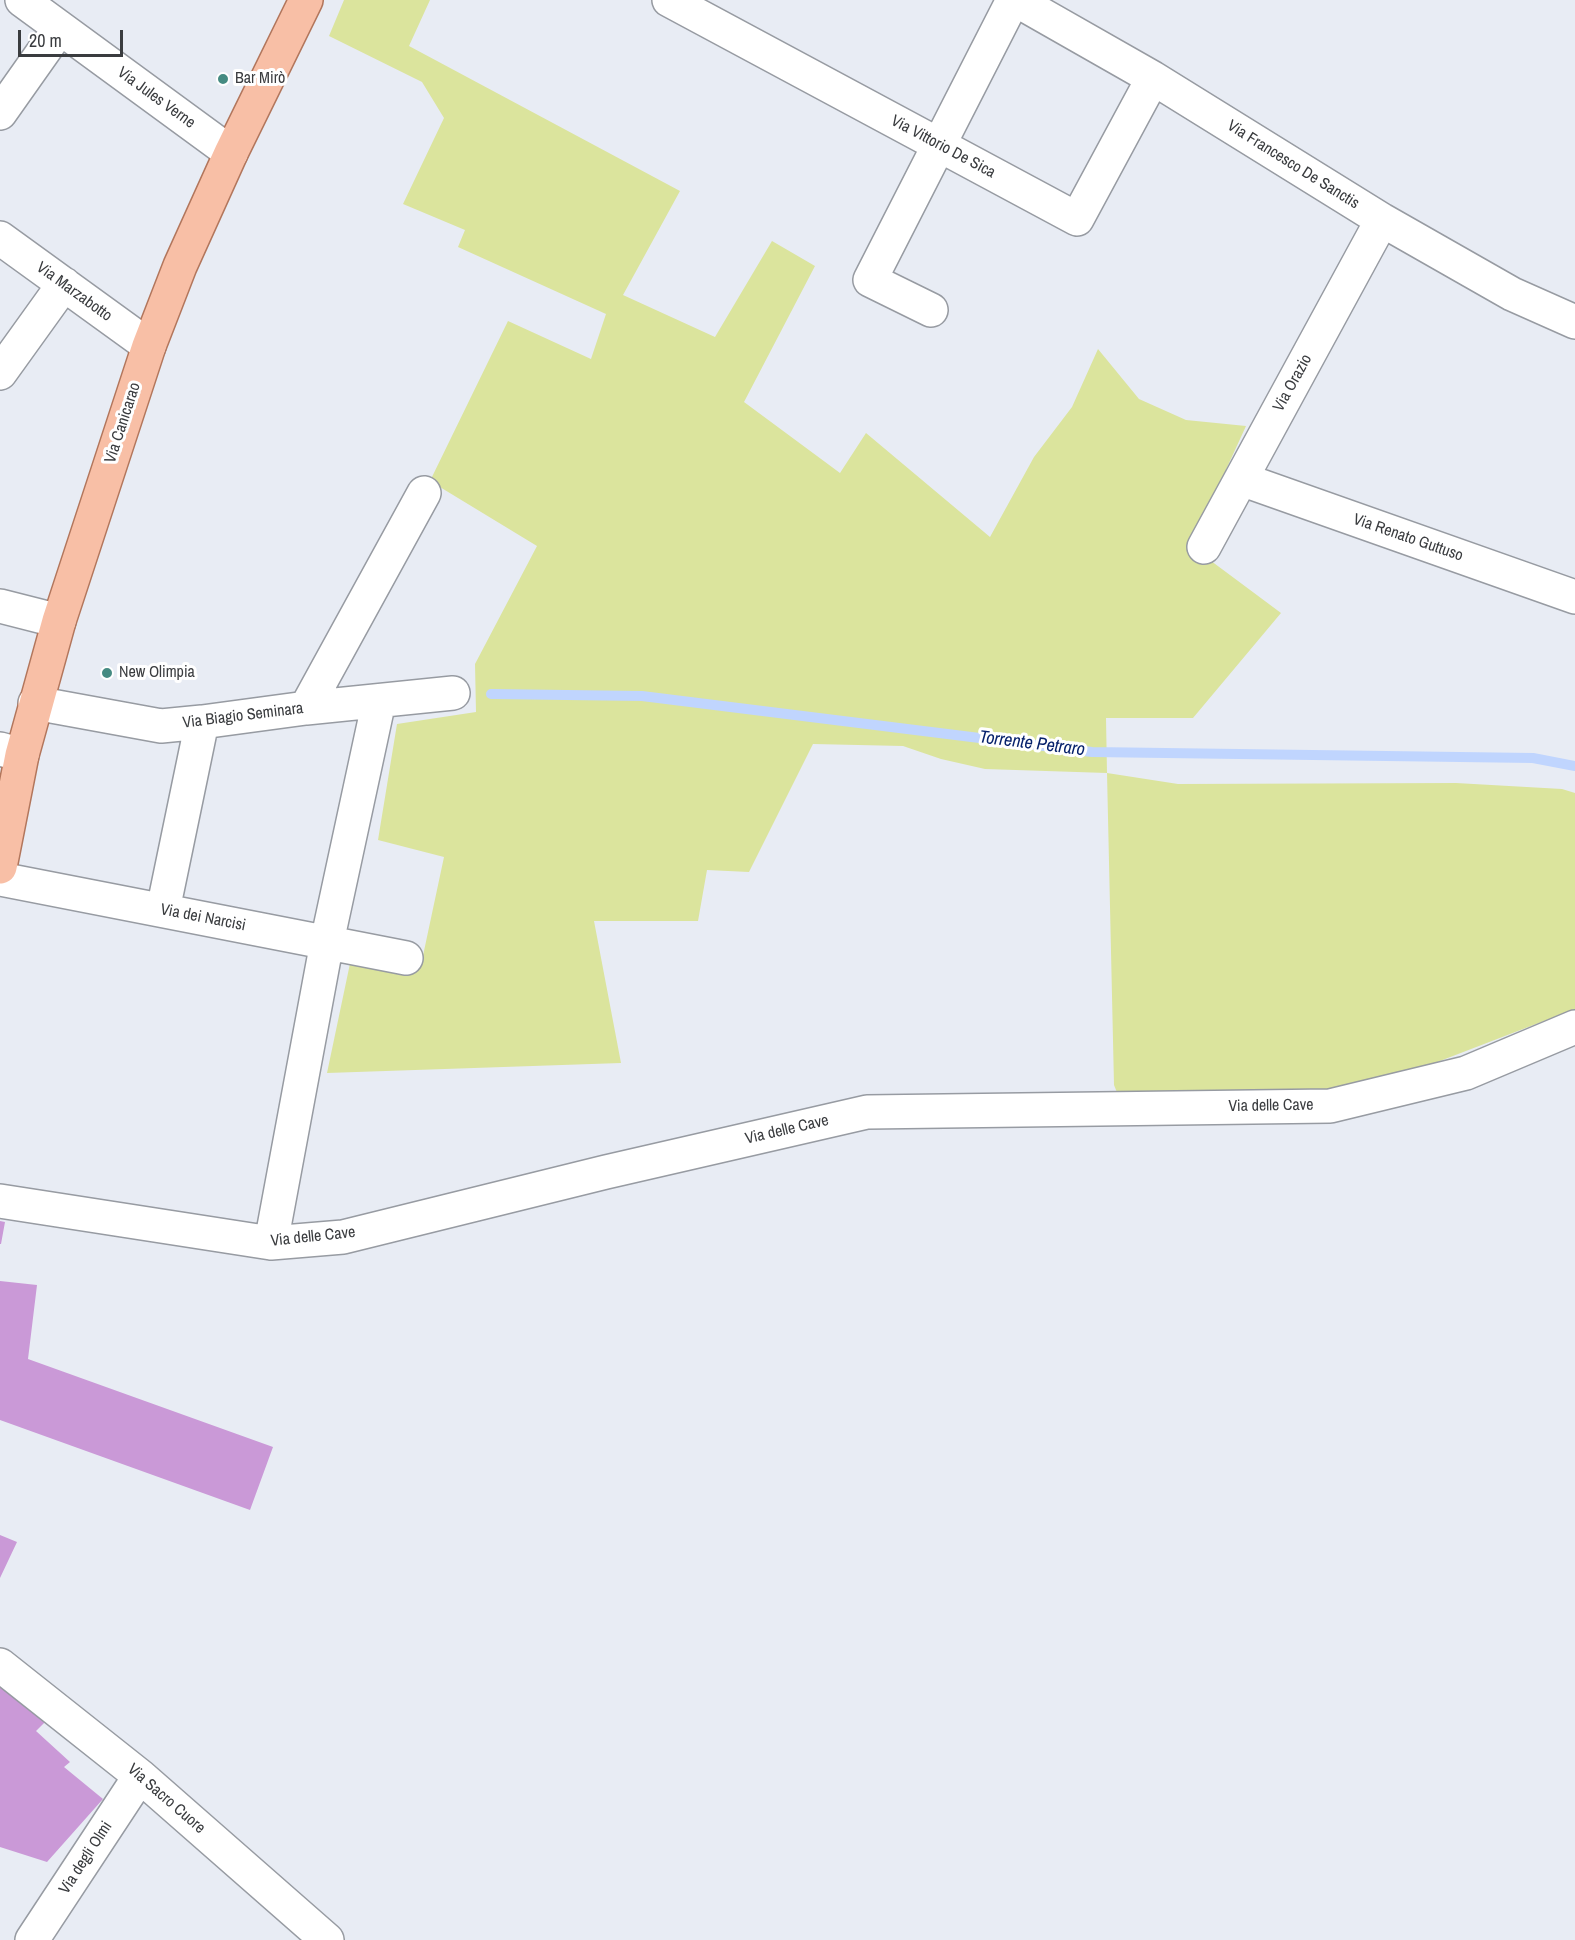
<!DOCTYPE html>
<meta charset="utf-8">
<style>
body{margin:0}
#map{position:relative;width:1575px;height:1940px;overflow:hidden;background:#e8ecf4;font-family:"Archivo Narrow",sans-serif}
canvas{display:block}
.scale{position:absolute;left:18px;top:30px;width:105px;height:27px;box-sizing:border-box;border:3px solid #3a3c3f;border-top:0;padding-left:8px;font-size:18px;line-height:21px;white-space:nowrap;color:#3a3c3f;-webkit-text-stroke:4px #fff;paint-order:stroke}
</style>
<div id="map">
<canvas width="1575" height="1940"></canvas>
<div class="scale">20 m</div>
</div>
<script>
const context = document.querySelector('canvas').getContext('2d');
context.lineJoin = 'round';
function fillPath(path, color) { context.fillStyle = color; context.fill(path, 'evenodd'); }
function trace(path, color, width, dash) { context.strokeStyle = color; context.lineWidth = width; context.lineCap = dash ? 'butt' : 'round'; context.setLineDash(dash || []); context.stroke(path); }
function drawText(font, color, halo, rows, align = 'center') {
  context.font = font + ' "Archivo Narrow",sans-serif'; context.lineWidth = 6; context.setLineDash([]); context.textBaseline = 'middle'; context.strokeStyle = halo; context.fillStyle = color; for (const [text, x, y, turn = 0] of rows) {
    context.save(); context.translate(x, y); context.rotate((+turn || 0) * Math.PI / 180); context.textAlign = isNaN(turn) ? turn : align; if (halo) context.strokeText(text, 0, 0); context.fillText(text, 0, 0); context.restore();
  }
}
fillPath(new Path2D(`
 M344,0h86l-21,46 271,145 -57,104 92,42 57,-96 43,25 -71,136 96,71 26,-40 124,104 44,-80 38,-50 26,-58 41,50 47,21 60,6 -55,120 90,67 -88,105h-87l1,55 71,11 278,-1 106,6 13,4v216l-200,77 -41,6 -216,3 -4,-10 -7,-312 -122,-4 -44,-10 -38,-13 -90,-2 -64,128 -42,-2 -9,51h-104l27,142 -294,10 25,-119 69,11 23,-108 -66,-17 19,-116 79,-12 -1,-48 62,-118 -107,-65 78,-160 83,38 15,-45 -148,-67 7,-17 -62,-26 41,-86 -22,-36 -93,-46z`), '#dbe49d');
trace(new Path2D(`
 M491,694l151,2 450,56 441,6 42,8`), '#c0d5fe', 10);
fillPath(new Path2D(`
 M0,1221l5,1 -4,22h-1z
 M0,1281l37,4 -9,74 245,88 -23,63 -250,-90z
 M0,1535l17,7 -17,36z
 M0,1679l50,38 -14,14 34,31 -6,5 39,32 -56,63 -47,-15z`), '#ca99d7');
const minor = new Path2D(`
 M22,0l209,153
 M669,0l408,219 76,-141
 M1016,0l137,78 229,142 130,74 63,28
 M0,113l60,-85
 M0,238l149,108
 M931,310l-61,-30 143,-280
 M0,373l64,-89
 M1241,479l334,118
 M1204,547l178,-327
 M0,606l59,15
 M35,703l126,23 41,-4 104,-14 147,-15
 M306,708l118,-215
 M0,749l22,6
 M0,879l406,79
 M163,910l39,-188
 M0,1201l271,42 72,-6 263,-65 261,-60 463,-6 136,-33 109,-46
 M271,1243l56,-301 52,-241
 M0,1665l140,111 187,164
 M32,1940l108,-164`);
const major = new Path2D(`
 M0,867l22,-112 37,-134 90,-275 31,-80 51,-113 75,-153`);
trace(minor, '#979ba2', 36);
trace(major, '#b2765c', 36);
trace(minor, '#fff', 33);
trace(major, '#f8bfa6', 33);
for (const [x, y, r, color] of [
 [223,79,6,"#458b82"],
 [107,673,6,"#458b82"]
]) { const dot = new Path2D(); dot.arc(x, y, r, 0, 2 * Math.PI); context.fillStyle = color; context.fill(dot); trace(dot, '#fff', 2); }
drawText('16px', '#3a3c3f', '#fff', [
 ["Bar Mirò",235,79],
 ["New Olimpia",119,673]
], 'left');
drawText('16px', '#3a3c3f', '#fff', [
 ["Via Jules Verne",156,98,36],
 ["Via Vittorio De Sica",943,147,28],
 ["Via Francesco De Sanctis",1293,165,32],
 ["Via Marzabotto",74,292,36],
 ["Via Orazio",1293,383,-61],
 ["Via Canicarao",123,423,-72],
 ["Via Renato Guttuso",1408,538,19],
 ["Via Biagio Seminara",243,716,-7],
 ["Via dei Narcisi",203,918,11],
 ["Via delle Cave",1271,1106,-1],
 ["Via delle Cave",787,1130,-13],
 ["Via delle Cave",313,1237,-6],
 ["Via Sacro Cuore",166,1799,41],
 ["Via degli Olmi",86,1858,-57]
]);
drawText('italic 18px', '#07226c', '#fff', [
 ["Torrente Petraro",1032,744,7]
]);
</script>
